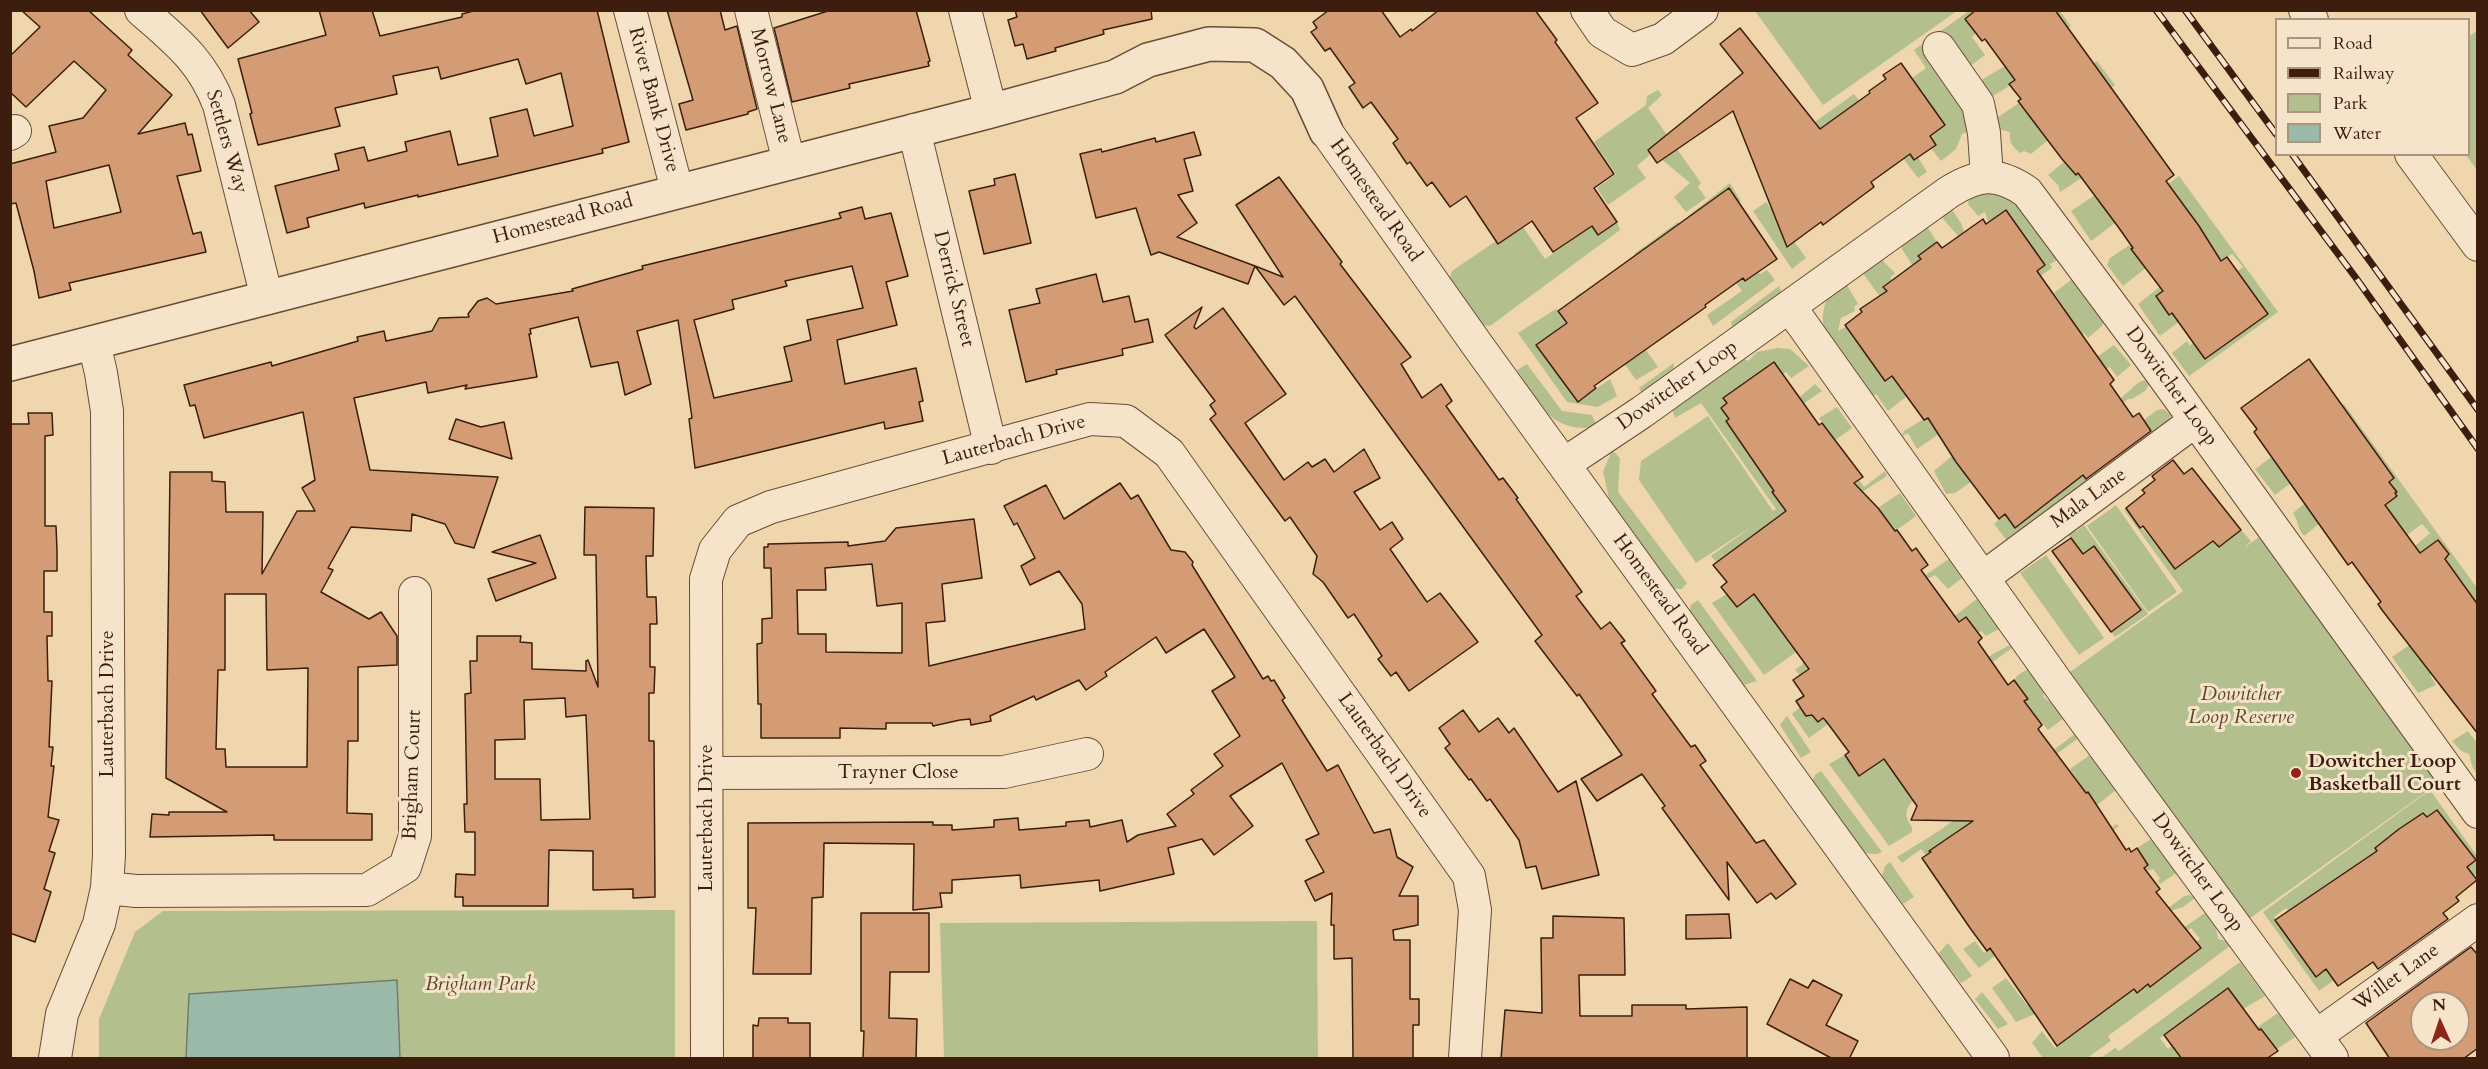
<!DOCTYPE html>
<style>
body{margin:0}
#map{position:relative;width:2488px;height:1069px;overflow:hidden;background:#efd6ad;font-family:Cardo,serif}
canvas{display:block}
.frame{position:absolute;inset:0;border:12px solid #3d1e0e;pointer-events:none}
.legend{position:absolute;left:2275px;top:18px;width:195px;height:138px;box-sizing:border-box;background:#f5e4ca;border:2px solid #ab957f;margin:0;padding:8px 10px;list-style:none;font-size:18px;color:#3d1e0e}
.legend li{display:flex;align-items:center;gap:12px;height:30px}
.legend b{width:30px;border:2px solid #ab957f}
.north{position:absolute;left:2410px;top:991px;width:60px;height:60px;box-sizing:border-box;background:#f5e4ca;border:2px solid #ab957f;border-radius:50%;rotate:357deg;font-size:16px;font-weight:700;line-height:24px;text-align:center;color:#3d1e0e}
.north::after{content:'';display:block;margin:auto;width:21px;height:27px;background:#8f2418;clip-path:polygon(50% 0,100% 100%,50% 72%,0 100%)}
</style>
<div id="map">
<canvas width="2488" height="1069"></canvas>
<div class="frame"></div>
<ul class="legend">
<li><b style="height:8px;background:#f5e4ca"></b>Road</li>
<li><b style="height:8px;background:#3d1e0e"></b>Railway</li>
<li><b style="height:16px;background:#b4bf8e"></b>Park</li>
<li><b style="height:16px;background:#9ab9a9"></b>Water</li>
</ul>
<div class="north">N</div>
</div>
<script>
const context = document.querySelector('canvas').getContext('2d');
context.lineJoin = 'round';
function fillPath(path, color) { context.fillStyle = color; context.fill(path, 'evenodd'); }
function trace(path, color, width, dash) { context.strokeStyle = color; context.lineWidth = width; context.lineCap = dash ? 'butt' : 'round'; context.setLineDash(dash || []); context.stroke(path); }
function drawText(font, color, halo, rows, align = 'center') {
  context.font = font + ' Cardo,serif'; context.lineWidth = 6; context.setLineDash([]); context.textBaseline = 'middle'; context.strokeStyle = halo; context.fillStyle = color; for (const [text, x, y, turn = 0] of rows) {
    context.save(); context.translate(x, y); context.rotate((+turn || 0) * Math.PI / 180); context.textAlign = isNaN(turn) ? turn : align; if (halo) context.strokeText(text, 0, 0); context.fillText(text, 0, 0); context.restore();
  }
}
fillPath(new Path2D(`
 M1755,11h202l-134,94z
 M1969,11h7v22l-4,4 13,18 -12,9 -8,2 7,64 -10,4 -6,15 -15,12 -10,-13 5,-3 -6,-9 15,-11 -33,-47 14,-10 -12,-18z
 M2055,11h5l11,15 -32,23 6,9 -35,25 1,2 -23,14 -8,-13 3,-7 22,-13z
 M2477,30v140l-11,-15 2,-1 1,-117z
 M2097,61l18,24 -84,69 -7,-3 -4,2c-8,-7 -11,-10 -10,-21l-12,-3v-12l21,-14 16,21 59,-43 -9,-12z
 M1658,90l4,5 -14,13 53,75 -3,4 8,11 -20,14 -12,-15 16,-14 -37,-31 -16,14 9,12 -38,27 -11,-17 19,-14 -22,-32 52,-37 1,-9z
 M1854,94l16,21 29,25 15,20 4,-3 9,15 -9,6 -19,-25 -90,-15 -8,-6z
 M2065,161l11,14 5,-3 4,4 -25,16 -2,-7 -10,-10z
 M2179,176l99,136 -89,64 -17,-23 15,-12 3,5 3,-4 13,17 62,-45 -28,-38 -80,60 -22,-32 23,-18 4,4 -9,6 13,19 13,-9 3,4 58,-43 -11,-13 -11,7 -19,-28 -55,34 -24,19 -16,-21 3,-7 21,-14 2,4 -1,2 13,17 54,-41 -31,-42z
 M1730,183l11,18 -36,26 40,54 13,-9 2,2 7,-4 8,10 -62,46 -6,-11 35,-24 -12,-17 -90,-14 -6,-6 44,-32 4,5 9,-7 -3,-4z
 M1990,189l24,11 47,58 -11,6 2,4 -34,24 -20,70 69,-50 -13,-19 17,-13h8l27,38 -4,8 -14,12 -4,-5 -6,4 -1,34 37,-26 17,20 -14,12 -7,-10 -62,32h72l19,-17 11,-3 1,2 -6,10 -13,8h-4l-63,49 22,32 66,-47 -9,-13 13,-10 7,-1 7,6 -2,9 -160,119 -15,-19 11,-10 10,13 29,-21 -1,-2 -87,-42 15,20 -16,11 -9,1 -12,-23 23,-19 38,-76 -64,47 8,11 -22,15 -9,-16 -7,4 3,-6 41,-25 -38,-10 -19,15 -12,-17 -5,3c-14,-20 -45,-52 -48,-75 -1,-9 2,-18 5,-27l19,-10 11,19 -4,3 1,4 -14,7 -3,13 8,-4 39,54 33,-23 -15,-29 -43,-60 18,-13 17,17 -5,5 2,2 -9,6 3,5 -3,3 43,59 -13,-87 -13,-20 5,-2 -2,-6 19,-13 6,3 9,14 -19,14 50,67 -8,-85 -17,-19 1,-10 9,2 8,12 3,9 45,58 36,-25 -39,-55 -18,12 -3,-10 -7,4 -10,-12 1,-6z
 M2095,195l28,22 -32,24 -20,-30z
 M1766,202l40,56 -14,11 -39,-58z
 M1617,222l3,8 -130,96 -7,-1 -34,-45 3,-9 44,-30 27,-14 22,32 47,-33 6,9z
 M1779,286l2,5 -2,5 -46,32 -2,-6z
 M1581,293l49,68 16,-11 12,17 -22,13 -42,-59 -29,3 -28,21 41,56 32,-22 7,17 -19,11 -31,-5 -49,-69 38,-24 10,12 19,-13 -9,-12z
 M1777,348l13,1 19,17 -18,12 -5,-6 -3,2 -9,-12 -51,36 4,5 -6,5 8,11 -3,3 11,15 58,-36 20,-17 7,7 -19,13 -17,18 -40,29 23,32 63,-46 -13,-19 18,-11 15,21 -39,28 4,5 -44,31 22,32 64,-44 5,7 21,-16 2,5 -28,18 34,34 -15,-20 22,-15 16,23 -39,28 47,32 25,-17 13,19 -14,11 -13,-14 -8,4 -24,76 74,-56 22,30 -13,7 -5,-5 -3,2 -12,-16 -14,10 38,32 -1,-2c7,-6 13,-7 20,-12l3,3 -43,31 53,25 6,-6 -14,-18 4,-5 10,-6 15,19 1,10 11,7 9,13 -16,12 -17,-19 5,52 39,-29 2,5 -27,20 34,31 -14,-21 20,-14 26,35 -19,15 -9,-12 5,51 23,-20 3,2 -26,19 -15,68 70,-48 -11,-17 14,-9 25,34 -16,11 -2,-3 2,-3 -7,-9 -7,2 4,51 34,-26 6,-1 5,3 -12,9 -16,5 -30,80 11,-8 3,2 50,-37 -5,-7 4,-3 -9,-11 -5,3 -3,-3 22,-15 11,15 2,11 8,2 4,5 -122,90 3,5 -24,17h-44l-11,-15 10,-12 13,17 65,-49 -71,3 -14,12 -19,8 -24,-34 14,-10 21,27 61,-44 -72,-21 -37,28 -16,-19 12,-8 9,12 20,-16 -20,-123 -58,41 -5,-6 -19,14 -5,-6 45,-28 40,-31 -82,-16 13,19c-9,8 -8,17 -1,26v5l-23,14 -60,-82 16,-9 14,21 69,-49 -31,-54 -88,65 -17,-24 8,-7 6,9 6,-1 6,7 5,-4 2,3 65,-45 -67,-17 -23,16 -5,-5 8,-6v-3l56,-42 -44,-55 -54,40 35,48 -32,23 -52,-72 15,-9 10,13 68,-51 -28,-38 -61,44 -5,-6 43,-31 -58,38 -57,-83 2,-19 67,-45 65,95 3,-2 -75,-106 -26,15 -4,-12 69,-50 8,5 9,-9z
 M1674,363l-1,8 -27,23 -5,-2 -2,-4z
 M1527,364l35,47 30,4 5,11c-43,10 -61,-24 -80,-56z
 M2344,404l133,184v17l-32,-46 4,-6 -11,-13 -46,32 23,-26 15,-13 -8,-9 -15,11 -50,-11 40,-28v-4l-8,-10 5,-4 -74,45 -16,13c-8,-10 -5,-14 -11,-23l35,-29 -3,-4 47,-33 -13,-19 -82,36 12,18 6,-2 -20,15 -20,-26z
 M1612,450l8,8 -2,34 69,91 -5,6h-9l-64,-91 -6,-26z
 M2116,505l61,87 -29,20 -61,-86z
 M2126,508l49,61 37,-30 7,8 22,-17 10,11 -7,7 19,-14 177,248 -191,137 -179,-247 113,-81 -59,-81z
 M2072,525l4,6 8,-6 64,89 -33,23 -7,-9 11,-8 -36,-66 -18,-23z
 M2046,555l58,83 -25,17 -59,-82z
 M1698,600l59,81 -13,4 -55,-73 2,-7z
 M2477,623l-47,52 6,10 -18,8 -26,-36 19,-13 3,4 -2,2 11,13z
 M1787,716l24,36 -10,6 -21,-33z
 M2468,731l9,12v32l-5,-9 -3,-12 -8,-3 -9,-10z
 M1821,771l61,81 -5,2 -13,-1 -52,-71 3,-7z
 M2430,790l47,66v17l-3,3 -7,-9 9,-7 -39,-50 -10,7 -4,-3 18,62 18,26 -60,-72 -24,18 39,53 -116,3 -10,7 -2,-3 -12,9 41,59 11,-7 8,11 -15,11 -56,-79z
 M1890,862l24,35 -11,7 -21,-28 3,-10z
 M675,910v148h-576v-39l36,-87 28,-21z
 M1317,921l1,137h-374l-4,-135z
 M1948,943l24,33 -11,7 -23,-29z
 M2240,962l25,34 -22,13 -16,-21 -67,50 8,11 4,-4 10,13h-81l14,-10 4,3z
 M1982,992l26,32 -10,5 -23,-30z
 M2278,1013l17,24 -18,12 -16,-20 -39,29 15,-17z`), '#b4bf8e');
const water = new Path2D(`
 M397,980l3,78h-214l3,-64z`);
fillPath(water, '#9ab9a9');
trace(water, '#757b6b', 1.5);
const building = new Path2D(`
 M21,10h67l44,40 -4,5 44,40 -34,39 47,-11 3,12 4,-1 9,37 -24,5 16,58 8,-2 5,20 -137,31 2,7 -32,8 -5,-27 -18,-68 -6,1v-40l46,-12 -7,-26 34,-8 23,-28 -32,-29 -48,46 -16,-15v-36l30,-29zM109,165l12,47 -67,16 -8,-47z
 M200,10h49l10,12 -31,26z
 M319,10h53l8,26 82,-19v-3l15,-4h120l32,132 -27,7 1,4 -185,44v-2l-53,13 -1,-5 -57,15 2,9 -22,6 -12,-47 64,-16 -4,-16 29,-7 4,14 39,-10 -2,-9 45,-11 8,34 40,-9 -8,-38 37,-9 7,27 39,-10 -12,-53 -35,11 -8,-25 -77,20 -3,-12 -45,9 4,18 -62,14 5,18 -82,19 -8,-31 2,-1 -14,-54 88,-24z
 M667,10h53l5,20 12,-4 20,83 -9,3v2l-62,16 -7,-26 14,-4z
 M831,10h85l14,51 -2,1 1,4 -80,18 1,4 -58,14 -18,-74z
 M1015,10h136l1,9 -49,11 1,4 -49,14 1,3 -29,8 -4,-15 -8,2 -7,-26 9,-3z
 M1329,10h52l19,27 11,-8 1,2 27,-21h96l22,30 -2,2 43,61 -22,15 38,56 -20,14 23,34 -19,13 -6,-9 -39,26 -21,-31 -34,23 -32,-48 -16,11 -18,-25 -5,4 -17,-24 -3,2 -14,-21 5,-4 -27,-37 -8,6 -14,-21 6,-4 -25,-35 -5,3 -14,-19 6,-4 -4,-6z
 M1976,10h79l119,165 -8,6 33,45 22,35 6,-4 41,57 -63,45 -33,-46 -3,2 -13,-19 7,-5 -32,-42 2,-1 -14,-20 -41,-55 -2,2 -14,-16 -44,-58 3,-2 -12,-15 6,-4 -30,-41 -3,2 -17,-22z
 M1740,28l80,101 50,-36 -1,-2 17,-12 -3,-4 18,-12 44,62 -15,11 6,9 -22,15 -4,-6 -39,28 3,5 -51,38 -2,-3 -34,25 -54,-136 -76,52 -9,-13 95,-77 -23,-29z
 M1194,132l7,23 -17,4 9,32 -15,4 19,28 -20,14 78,29 -7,18 -89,-32 -8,3 -15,-47 -40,10 -16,-64 21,-5 1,3 53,-14 1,4z
 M1015,174l16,69 -47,11 -15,-63 26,-6 -1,-6z
 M1279,177l63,85 -2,2 71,93 -10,7 21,34 19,-14 11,17 -6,5 53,74 4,-2 15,20 -2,1 66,93 -6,4 25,33 9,-7 15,19 -4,2 35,48 -4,3 39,53 4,-2 11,16 -6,4 56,78 8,-3 32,44 -20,15 -5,-6 -14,10 -30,-41 2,38 -67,-92 3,-2 -23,-32 -45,27 -16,-22 41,-24 -43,-61 -2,2 -42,-55 7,-6 -247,-339 -11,9 -29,-39 28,11 -47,-72z
 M1729,188l48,71 -32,22 -2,-3 -38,27 1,2 -112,79 2,2 -18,14 -42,-57 31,-22 -9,-12z
 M862,207l3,12 26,-6 17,63 -22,6 11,43 -60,15 8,44 71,-16 7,33 -4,1 4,19 -38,8 -1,-7 -189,46 -6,-49 3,-1 -14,-98 -41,11 14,53 -26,11 -7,-33 -27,5 -13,-50 -48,12 1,5h-2l8,43 -72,12 2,-4 -39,8 -2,-11 -72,16 16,72 128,7 -24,71 -19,-5 -10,-19 -33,-10 -1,17 -60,-4 -23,41 5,2 -12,22 48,27 12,-7 16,24v29l-39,2v74h-10l-1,72 25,1v26h-98v-5l-124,2 2,-23 17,1v-3h58l-61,-34 4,-306h42v9l13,1 1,30h37l-1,62 35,-63h18l-13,-23 13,-8 -12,-68 -99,26 -9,-33 -5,1 -6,-21 87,-23 1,4 86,-25 -1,-4 27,-6 2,10 46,-10 7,-13 30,-1 -1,-3 10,-13 9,-3 9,6 77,-13 -1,-2 71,-20 -1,-3 199,-48 -2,-5zM852,266l11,42 -56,12 4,20 -27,7 8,34 -78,17 -20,-78 40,-11 -2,-9 55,-14 -2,-5zM225,594h41l1,76 41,-2 -1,99h-81l-1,-18h-9l2,-79h7z
 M2006,210l39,55 -8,6 77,109 -4,4 23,33 6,-4 12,18 -65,48 -3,-4 -68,53 -10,-14 -6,5 -43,-57 -28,-44 -4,2 -32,-44 -7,5 -40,-56 17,-13 -2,-3 27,-18 -4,-4 38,-28 -3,-3 19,-14 5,6 41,-29 3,5z
 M1096,274l7,28 26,-6 6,26 13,-3 5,23 -31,7 1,6 -67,15 1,4 -31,8 -17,-72 31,-7 -4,-14z
 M1202,307l-8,20 2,2 27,-21 63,86 -41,29 39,57 24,-18 4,5 13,-8 9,13 30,-23 16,29 -26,14 26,38 12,-8 11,17 -13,10 37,53 13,-9 38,49 -69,49 -13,-19 -5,4 -13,-17 4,-3 -28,-42 -6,4 -25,-36 -10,-8 4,-18 -27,-39 -5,4 -75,-102 6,-5 -6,-9 5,-4 -50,-66z
 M2309,359l85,119 -5,4 8,10 -2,1 2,3 -12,9 35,48 18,-13 11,14 -4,5 33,46v129l-96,-124 -4,-6 3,-2 -29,-40 -4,3 -12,-17 -82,-116 3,-3 -16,-21z
 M1774,362l45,63 3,-2 41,54 -9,6 24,25 17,23 2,-1 15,21 4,-3 12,17 -7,5 38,52 7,-5 16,21 -4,4 30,43 6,-5 14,19 -4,2 18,24 -4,4 48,64 2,-1 38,58 3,-2 2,4 6,-4 11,17 -4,3 16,21 -4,3 45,56 -51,39 -2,-3 -11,9 -3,-4 -77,57 -67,-98 -3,3 -17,-23 -48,-70 9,-6 -2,-1 44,-30 -62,-1 6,-14 -33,-47 -25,17 -14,-21 4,-3 -23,-31 -3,-3 -5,4 -6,-7 -6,1 -10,-15 8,-5 -11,-16 16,-11 -55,-75 -17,13 -16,-20 6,-5 -14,-17 73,-54 -14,-19 2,-1 -48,-70 3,-2 -8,-11 6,-5 -4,-5z
 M28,413h24l1,22 -8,1v90h11l1,24v21h-13v41h8v24h-5l1,45h4l-3,66h4l-2,19h3l-6,51 11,3 -10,31 6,2 -11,36 7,3 -16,50 -25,-9v-509h19z
 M456,419l25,8 23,-5 8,37 -63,-20z
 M2173,460l11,14 8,-6 49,62 -22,17 -6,-6 -38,28 -32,-43 -3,2 -14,-20 19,-15 -3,-3 13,-10 -3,-4z
 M1120,483l11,16 7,-4 33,55 14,2 8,10 -1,3 71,114 5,-3 3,5 3,-1 11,18 -3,2 45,71 11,-6 36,68 16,-4 7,28 16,10 -14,29h19v29l-25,5 1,10h16v59h9v26h-6v34h-60l-1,-101 -18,1v-34h-3l1,-32 -17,8 -10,-20 19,-9 -18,-32 13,-6 -37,-71 -52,33 23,30 -39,29 -12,-16 -34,9 6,26 -74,17 -1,-11 -78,8 -1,-13 -68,5v13h-12l2,14 -29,3 1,-66 -90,-1 -1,54 -11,1 -1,76h-58l3,-66h-8v-85l185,-1v3h19v5l42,-3v-7l24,-2 1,12 47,-4v-4l23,-2 1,7 32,-7 5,22 11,-7 38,-9 -9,-12 27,-20 -3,-4 32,-24 -9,-12 26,-18 -28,-45 23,-14 -31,-48 -38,24 -10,-16 -51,35 2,4 -21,14 -7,-10 -43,20 -2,-4 -44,20 1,5 -20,4 -1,-6 -10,1 -27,6 -1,-3h-46v6l-46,-1v10h-79v-34h-3l-1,-60 5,-1v-24l10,-1 -1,-50h-7v-21h4v-3l80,-2v4l37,-5 11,-13 78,-9 8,59 -40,6 3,37 -19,2 3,43 156,-37 -3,-25 -23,-33 -29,14 -9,-19 14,-8 -18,-35 -3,2 -10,-19 42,-21 18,34zM872,564l5,42 25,-3v50l-76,-1v-18h-28l-1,-44h29l-1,-22z
 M585,507l69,1 -1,48h-7l1,41h9l1,27h-7v43h5l-1,26h-5v48h5l1,156 -22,1v-9l-40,1v-39l-44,-1 -1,56h-85v-9h-8l1,-23 19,1v-43h-10l-1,-28h3l-2,-110 6,-1 -1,-32h7v-25h44l-1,6 12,1v26l54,2v-10l2,-1 10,27 -2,-132h-12zM565,698l1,19 20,-2 4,104 -49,1 -1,-41h-45v-39l30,-1 -1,-39z
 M540,535l16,43 -60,23 -8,-22 48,-16 -44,-11z
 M2071,538l12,16 11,-8 47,64 -30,22 -59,-81z
 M1463,710l16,22 19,-14 11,15 5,-5 44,64 18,-11 23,94 -57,14 -6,-23 -10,2 -7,-28 -29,-41 -3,2 -16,-22 -2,1 -24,-32 5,-4 -11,-16z
 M2437,810l39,50 -9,7 10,13 -21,17 3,4 -16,12 5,6 -70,50 -5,-7 -35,24 -12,-17 -10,8 -41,-57 102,-69 -2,-3 24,-19 24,-16 4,4z
 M861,913h68v59h-39l-1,46 28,1 -1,40h-53l1,-28h-3z
 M1729,914l2,24 -45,1v-24z
 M1553,916l71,2 1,57h-46l1,41h52v-11h54v4l61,-2v52h-246l4,-49 37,3 -1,-75h12z
 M2471,947l7,8v93l-15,11h-73l-24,-36zM2422,1003h36v36h-36z
 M1790,979l18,9 5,-8 29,15 -16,30 32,16 -9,18h-16l-66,-35z
 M2228,988l31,42 2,-1 17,22 -12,8h-84l-18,-24z
 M759,1018h29v5h22v36h-57v-34l5,1z`);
fillPath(building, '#d49c75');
trace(building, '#3d1e0e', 1.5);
const minor = new Path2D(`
 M141,10c35,31 61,50 78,95l48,193
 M630,10l47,180
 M751,10l38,152
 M965,10l26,101
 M1587,10l15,22 30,18 31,-11 39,-29
 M2305,10l7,10
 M1939,48l39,56 6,29 3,44
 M914,130l77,318
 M1326,131l152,215 515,712
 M10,134l5,-3
 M2411,154l67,91
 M1790,307l271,381 271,370
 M1564,464l78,-52 307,-220c30,-19 49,-20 78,0l122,164 329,456
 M1984,577l211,-156
 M707,773l297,-1 83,-18
 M107,888l29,3 231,-1 38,-23 10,-31v-243
 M2316,1036l162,-116
 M55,1058l7,-44 37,-90 8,-36 2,-33 -2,-444 -6,-38 -7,-30
 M707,1058l-1,-479 9,-29 23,-29 33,-14 319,-88 36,2 43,32 300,423 6,34 -10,148`);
const tertiary = new Path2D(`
 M10,364l977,-252 128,-35 33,-17 61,-16 46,1 28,18 24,26 19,42`);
trace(minor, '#6a4c36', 34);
trace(tertiary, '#6a4c36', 36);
trace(minor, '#f5e4ca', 32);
trace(tertiary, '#f5e4ca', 33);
const rail = new Path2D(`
 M2156,10l200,268 122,171
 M2185,10l91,124
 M2292,154l186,256`);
trace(rail, '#3d1e0e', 7);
trace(rail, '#f5e4ca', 4.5, [14]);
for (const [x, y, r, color] of [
 [2296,773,6,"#8f2418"]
]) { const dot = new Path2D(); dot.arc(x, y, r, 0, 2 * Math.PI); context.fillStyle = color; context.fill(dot); trace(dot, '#f5e4ca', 2); }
drawText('20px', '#3d1e0e', '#f5e4ca', [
 ["Morrow Lane",770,86,76],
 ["River Bank Drive",653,100,75],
 ["Settlers Way",226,142,74],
 ["Homestead Road",1375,201,55],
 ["Homestead Road",563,220,-15],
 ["Derrick Street",953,289,76],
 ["Dowitcher Loop",1678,386,-35],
 ["Dowitcher Loop",2171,387,54],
 ["Lauterbach Drive",1014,441,-15],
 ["Mala Lane",2089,499,-36],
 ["Homestead Road",1659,595,54],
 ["Lauterbach Drive",108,704,-90],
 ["Lauterbach Drive",1384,756,55],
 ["Trayner Close",898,773],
 ["Brigham Court",413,775,-88],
 ["Lauterbach Drive",707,818,-90],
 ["Dowitcher Loop",2197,873,54],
 ["Willet Lane",2397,978,-36]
]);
drawText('italic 20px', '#5b462e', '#f5e4ca', [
 ["Dowitcher",2241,695],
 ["Loop Reserve",2241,718],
 ["Brigham Park",480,985]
]);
drawText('bold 20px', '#3d1e0e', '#f5e4ca', [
 ["Dowitcher Loop",2308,762],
 ["Basketball Court",2308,785]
], 'left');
</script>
